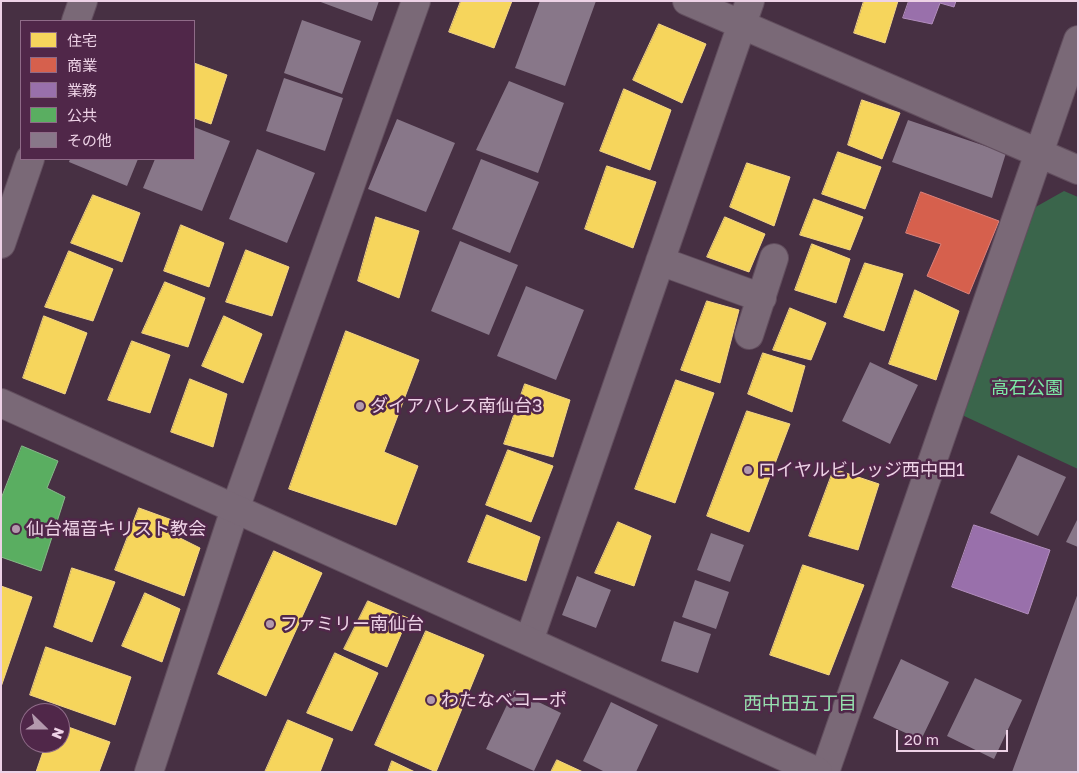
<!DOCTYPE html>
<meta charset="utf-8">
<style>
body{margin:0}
#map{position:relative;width:1079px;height:773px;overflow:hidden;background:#473043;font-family:"Golos Text","Noto Sans JP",sans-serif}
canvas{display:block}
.frame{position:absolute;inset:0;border:2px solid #edd2e6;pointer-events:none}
.legend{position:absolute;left:20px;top:20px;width:175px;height:140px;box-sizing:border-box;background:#502749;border:1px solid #8f6b88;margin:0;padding:6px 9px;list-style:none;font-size:15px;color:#edd2e6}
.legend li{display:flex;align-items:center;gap:10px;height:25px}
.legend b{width:25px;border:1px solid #8f6b88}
.north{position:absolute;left:20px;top:703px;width:50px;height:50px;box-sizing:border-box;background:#502749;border:1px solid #8f6b88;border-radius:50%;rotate:112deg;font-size:14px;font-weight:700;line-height:20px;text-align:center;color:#edd2e6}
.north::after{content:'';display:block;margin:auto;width:18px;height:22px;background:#b399ad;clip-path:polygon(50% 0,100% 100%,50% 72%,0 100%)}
.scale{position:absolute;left:896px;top:730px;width:112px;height:22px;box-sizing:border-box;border:2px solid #edd2e6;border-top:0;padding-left:6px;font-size:15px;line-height:18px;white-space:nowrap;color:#edd2e6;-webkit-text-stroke:4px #502749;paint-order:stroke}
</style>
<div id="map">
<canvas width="1079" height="773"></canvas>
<div class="frame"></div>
<ul class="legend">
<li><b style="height:14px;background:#f6d55c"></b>住宅</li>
<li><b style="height:14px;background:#d6604d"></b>商業</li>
<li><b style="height:14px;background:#9970ab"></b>業務</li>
<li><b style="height:14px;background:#5aae61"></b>公共</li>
<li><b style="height:14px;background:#887789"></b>その他</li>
</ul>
<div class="north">N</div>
<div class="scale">20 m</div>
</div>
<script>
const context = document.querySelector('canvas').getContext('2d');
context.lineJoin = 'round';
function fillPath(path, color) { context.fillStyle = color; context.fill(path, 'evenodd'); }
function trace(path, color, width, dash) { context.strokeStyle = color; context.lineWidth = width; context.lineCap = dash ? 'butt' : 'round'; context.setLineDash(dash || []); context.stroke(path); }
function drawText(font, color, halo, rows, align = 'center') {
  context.font = font + ' "Golos Text","Noto Sans JP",sans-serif'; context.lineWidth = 5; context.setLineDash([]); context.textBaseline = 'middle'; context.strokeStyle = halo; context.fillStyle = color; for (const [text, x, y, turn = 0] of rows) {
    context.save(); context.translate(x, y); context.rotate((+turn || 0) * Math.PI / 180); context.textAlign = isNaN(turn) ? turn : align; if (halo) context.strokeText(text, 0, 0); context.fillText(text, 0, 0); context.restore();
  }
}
fillPath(new Path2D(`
 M1064,191l14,6v272l-116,-54 70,-206z`), '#3a654b');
const homes = new Path2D(`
 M461,1h51l-18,47 -45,-16z
 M864,1h34l-13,42 -31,-10z
 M659,24l47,20 -24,59 -49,-23z
 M194,63l33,12 -16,49 -17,-6z
 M624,89l47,21 -21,60 -50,-19z
 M862,100l38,13 -18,46 -34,-14z
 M838,152l43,15 -16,42 -43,-15z
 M747,163l43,14 -16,49 -44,-19z
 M607,166l49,16 -23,66 -48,-19z
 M93,195l47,18 -18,49 -51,-19z
 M814,199l49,18 -13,33 -50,-15z
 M376,217l43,14 -20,67 -41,-17z
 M725,217l40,17 -16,38 -42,-15z
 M181,225l43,18 -15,44 -45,-16z
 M812,244l38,15 -14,44 -41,-13z
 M246,250l43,17 -17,49 -46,-14z
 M69,251l44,18 -20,52 -48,-14z
 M865,263l38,11 -19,57 -40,-14z
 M165,282l40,16 -17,49 -46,-14z
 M915,290l44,21 -23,69 -47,-16z
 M707,301l32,9 -19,73 -39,-13z
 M790,308l36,15 -15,37 -38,-10z
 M44,316l43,17 -22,61 -42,-16z
 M224,316l38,18 -19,49 -41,-17z
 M346,331l73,29 -35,92 34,14 -22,59 -107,-36z
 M132,341l38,14 -20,58 -42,-13z
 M763,353l42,13 -13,46 -44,-18z
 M190,379l37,15 -14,53 -42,-15z
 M676,380l38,13 -39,110 -40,-14z
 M525,384l45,16 -17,57 -49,-13z
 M747,411l43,13 -41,108 -42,-16z
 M508,450l45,16 -22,56 -45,-17z
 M834,469l45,15 -21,66 -49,-14z
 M139,508l33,12 -2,13 30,15 -16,48 -69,-26z
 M487,515l53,22 -14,44 -58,-19z
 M618,522l33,14 -17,50 -39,-13z
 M274,551l48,22 -56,123 -48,-22z
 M803,565l61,20 -35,90 -59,-20z
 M72,568l43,14 -23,60 -38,-15z
 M1,586l31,11 -31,90z
 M145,593l35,16 -18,53 -40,-16z
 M368,601l40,17 -21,49 -43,-18z
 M426,631l58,24 -48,117 -61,-27z
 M46,647l85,30 -16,48 -85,-30z
 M335,653l43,20 -26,58 -45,-18z
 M288,720l45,19 -13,33h-55z
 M60,724l50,18 -11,30h-63l10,-29h14z
 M557,760l26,12h-32z
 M392,761l23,11h-27z`);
fillPath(homes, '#f6d55c');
trace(homes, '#f3d485', 1);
const shops = new Path2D(`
 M921,192l78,29 -30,73 -42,-18 14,-32 -35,-11z`);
fillPath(shops, '#d6604d');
trace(shops, '#dd827b', 1);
const offices = new Path2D(`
 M909,1h47l-2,6 -14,-4 -8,21 -29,-6z
 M974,525l76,25 -22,64 -76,-27z`);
fillPath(offices, '#9970ab');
trace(offices, '#b28dbd', 1);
const public = new Path2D(`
 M22,446l36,15 -11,27 18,9 -24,74 -40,-14v-58z`);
fillPath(public, '#5aae61');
trace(public, '#86b989', 1);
fillPath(new Path2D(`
 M318,1h61l-7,20z
 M540,1h56l-31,85 -50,-18z
 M302,20l59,21 -19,53 -58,-21z
 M284,78l59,20 -18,53 -59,-20z
 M509,81l55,22 -26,70 -62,-23z
 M397,119l58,24 -29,69 -58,-23z
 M908,120l98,33 -14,45 -100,-36z
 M194,127l36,14 -28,70 -59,-23 12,-29h39z
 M257,149l58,24 -28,70 -58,-24z
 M70,159h68l-11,27 -58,-24z
 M481,159l58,23 -29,71 -58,-24z
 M460,241l58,24 -29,70 -58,-24z
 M526,286l58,24 -28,70 -59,-24z
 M870,362l48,23 -28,59 -48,-23z
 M1018,455l48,22 -28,59 -48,-23z
 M1078,518v29l-12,-5z
 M711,533l33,12 -14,37 -33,-12z
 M577,576l34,14 -15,38 -34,-13z
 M695,580l34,12 -13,37 -34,-12z
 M1078,593v179h-66z
 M674,621l37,13 -13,39 -37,-12z
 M901,659l48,23 -28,58 -48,-22z
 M975,678l47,22 -28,59 -47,-23z
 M514,690l47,23 -27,58 -48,-22z
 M611,702l47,23 -22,47h-31l-22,-11z`), '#887789');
const minor = new Path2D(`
 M687,1l391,169
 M660,261l102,37
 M749,335l25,-77
 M529,641l221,-640
 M149,772l86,-263 181,-508
 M825,772l253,-732`);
const tertiary = new Path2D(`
 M76,21l7,-20
 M1,244l29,-85
 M1,403l817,369`);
trace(minor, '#624e5e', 30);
trace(tertiary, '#624e5e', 30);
trace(minor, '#7a6977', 28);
trace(tertiary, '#7a6977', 28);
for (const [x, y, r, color] of [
 [360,406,5,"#b399ad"],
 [748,470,5,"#b399ad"],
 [16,529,5,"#b399ad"],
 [270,624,5,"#b399ad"],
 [431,700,5,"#b399ad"]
]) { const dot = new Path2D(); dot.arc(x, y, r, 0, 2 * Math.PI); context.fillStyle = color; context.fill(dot); trace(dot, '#502749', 2); }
drawText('18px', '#7deba6', '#502749', [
 ["高石公園",1027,388]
]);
drawText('18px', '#edd2e6', '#502749', [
 ["ダイアパレス南仙台3",370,406],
 ["ロイヤルビレッジ西中田1",758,470],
 ["仙台福音キリスト教会",26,529],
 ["ファミリー南仙台",280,624],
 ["わたなべコーポ",441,700]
], 'left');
drawText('19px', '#96dfae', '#502749', [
 ["西中田五丁目",800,704]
]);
</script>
